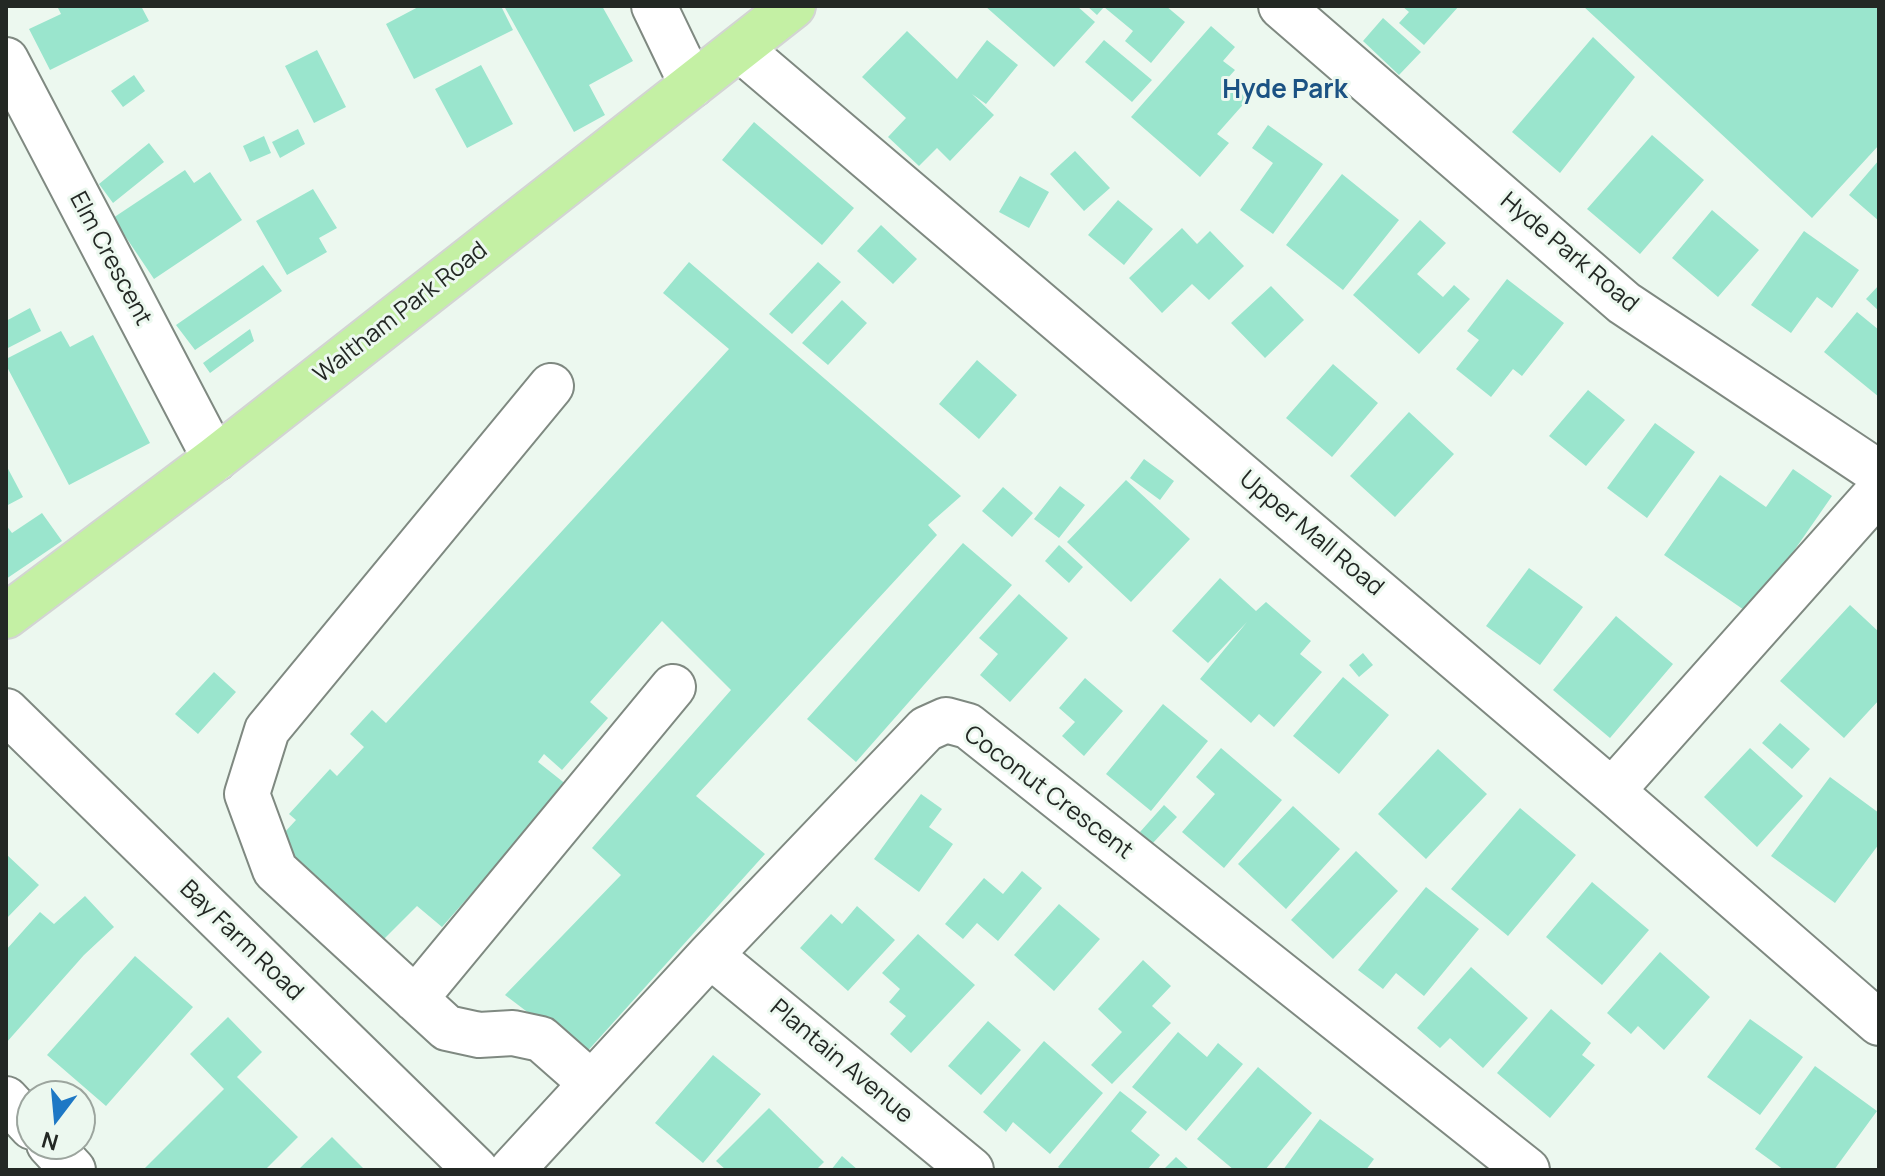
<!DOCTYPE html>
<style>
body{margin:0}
#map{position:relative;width:1885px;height:1176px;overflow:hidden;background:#ecf8ef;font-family:Manrope,sans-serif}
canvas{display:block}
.frame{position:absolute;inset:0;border:8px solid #232824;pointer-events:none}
.north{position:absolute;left:16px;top:1080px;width:80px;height:80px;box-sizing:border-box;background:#ecf8ef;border:2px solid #9ca59e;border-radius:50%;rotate:196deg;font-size:22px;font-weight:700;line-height:32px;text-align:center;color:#232824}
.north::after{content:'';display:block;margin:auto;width:28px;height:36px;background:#1e78c5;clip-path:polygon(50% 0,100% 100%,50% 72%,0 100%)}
</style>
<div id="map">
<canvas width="1885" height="1176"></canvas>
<div class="frame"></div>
<div class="north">N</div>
</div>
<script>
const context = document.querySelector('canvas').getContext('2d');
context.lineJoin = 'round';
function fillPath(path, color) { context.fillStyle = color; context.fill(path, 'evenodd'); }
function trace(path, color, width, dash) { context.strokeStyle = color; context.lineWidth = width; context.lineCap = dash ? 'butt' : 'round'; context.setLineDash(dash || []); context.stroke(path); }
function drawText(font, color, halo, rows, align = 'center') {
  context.font = font + ' Manrope,sans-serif'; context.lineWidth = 6; context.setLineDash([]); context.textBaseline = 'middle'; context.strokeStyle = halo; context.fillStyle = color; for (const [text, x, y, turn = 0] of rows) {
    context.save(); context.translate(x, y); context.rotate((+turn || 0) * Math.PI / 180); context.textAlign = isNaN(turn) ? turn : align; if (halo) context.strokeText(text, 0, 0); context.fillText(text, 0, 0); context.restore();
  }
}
fillPath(new Path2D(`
 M57,6h84l8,15 -99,49 -21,-41 32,-15z
 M420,6h81l12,24 -99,49 -28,-55z
 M504,6h98l31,55 -44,24 16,30 -31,17z
 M985,6h92l18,16 -41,45z
 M1087,6h79l19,16 -34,41 -26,-22 8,-10 -29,-24 -7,8z
 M1402,6h57l-35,39 -25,-22 10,-11z
 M1583,6h296v139l-67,73z
 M1383,18l38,34 -22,23 -36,-34z
 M1211,26l24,21 -12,14 12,9 -9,10 22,19 -31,35 12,9 -29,34 -69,-60z
 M907,31l50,48 30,-39 31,25 -32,39 -14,-10 22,21 -44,46 -13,-13 -18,18 -31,-29 18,-19 -44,-41z
 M1593,37l42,40 -75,96 -48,-41z
 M1104,40l48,40 -20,22 -47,-40z
 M317,50l29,57 -32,16 -29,-57z
 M481,65l32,59 -46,24 -32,-59z
 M134,75l11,16 -22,16 -12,-16z
 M754,122l100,86 -32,37 -100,-85z
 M1268,125l55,39 -50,70 -33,-24 33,-47 -21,-15z
 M298,129l7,15 -25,14 -8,-16z
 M1652,135l52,45 -64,74 -53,-45z
 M264,136l7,17 -21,9 -7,-16z
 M149,143l15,19 -51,41 -14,-19z
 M1075,151l35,37 -26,23 -34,-37z
 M1879,160v61l-30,-26z
 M185,170l9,13 16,-11 32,48 -88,59 -41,-61z
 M1342,174l57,46 -56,70 -57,-45z
 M1020,176l29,16 -20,36 -30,-16z
 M313,189l24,39 -18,10 8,14 -40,23 -31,-54z
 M1118,200l35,29 -29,36 -36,-30z
 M1712,210l47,40 -41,47 -46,-39z
 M1420,220l26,23 -29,31 26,23 11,-12 16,14 -51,55 -66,-59z
 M881,225l36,34 -24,25 -36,-33z
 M1182,228l15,16 13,-13 34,35 -35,34 -17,-16 -30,29 -33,-35z
 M1804,231l55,39 -27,38 -15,-11 -26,36 -40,-28z
 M689,262l272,234 -33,29 9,10 -241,261 69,58 -181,201 -79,-60 116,-120 -29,-27 139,-158 -69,-69 -72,81 18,16 -46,52 -18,-16 -6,8 29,23 -125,142 -25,-21 -38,38 -107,-98 24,-26 -7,-6 41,-45 7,7 27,-29 -14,-13 22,-24 14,13 343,-374 -66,-56z
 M818,262l23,20 -49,52 -23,-20z
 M263,265l19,26 -87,59 -19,-25z
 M1507,279l57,44 -42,53 -9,-7 -22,28 -35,-28 23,-29 -12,-9z
 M1879,285v26l-13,-12z
 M1271,286l33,34 -39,38 -34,-35z
 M842,300l25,23 -39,42 -26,-22z
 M30,308l11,23 -35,18v-28z
 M1857,312l22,18v67l-55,-45z
 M250,329l4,12 -44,32 -7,-10z
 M61,331l9,16 23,-12 57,108 -81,42 -63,-120v-6z
 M977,360l40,35 -38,44 -40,-35z
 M1333,364l45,39 -46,54 -46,-39z
 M1588,390l37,30 -39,46 -37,-30z
 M1409,412l45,42 -59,63 -45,-41z
 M1655,423l40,29 -48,66 -40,-30z
 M1144,459l30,22 -14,19 -30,-22z
 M6,465l17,32 -17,9z
 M1793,469l39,27 -82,118 -86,-59 56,-80 46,32z
 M1126,480l64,59 -59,63 -64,-60z
 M1060,486l25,19 -26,33 -25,-19z
 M1003,487l30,26 -21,24 -30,-26z
 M42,513l20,28 -56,38v-54l6,8z
 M963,543l49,42 -156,177 -49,-43z
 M1059,545l24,22 -14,16 -24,-22z
 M1529,568l54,39 -43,58 -54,-39z
 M1220,578l36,33 10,-9 45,39 -11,13 22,18 -48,55 -15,-13 -8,9 -51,-44 47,-57 -39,41 -36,-32z
 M1019,594l49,44 -58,64 -30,-27 18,-21 -19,-16z
 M1850,605l29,27v68l-35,38 -64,-57z
 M1616,616l57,48 -63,74 -57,-48z
 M1363,653l10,12 -14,12 -10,-12z
 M214,672l22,20 -38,42 -23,-20z
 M1343,677l46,38 -50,59 -46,-38z
 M1085,678l38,33 -39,45 -22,-20 13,-14 -16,-14z
 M1163,704l45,37 -57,70 -45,-37z
 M1780,723l30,26 -18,20 -30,-26z
 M1221,748l61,52 -58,68 -42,-36 33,-38 -19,-17z
 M1750,748l53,48 -46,51 -53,-50z
 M1438,749l49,45 -61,65 -48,-45z
 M1830,777l49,36v31l-44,59 -64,-47z
 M921,794l21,15 -13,18 24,17 -34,48 -45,-33z
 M1164,805l13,12 -25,27 -12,-12z
 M1293,806l47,43 -54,60 -48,-45z
 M1520,808l56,47 -68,81 -57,-47z
 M1356,851l42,40 -65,68 -42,-39z
 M6,854l33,31 -33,34z
 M1022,871l20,17 -44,53 -21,-18 -14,16 -18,-15 39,-46 19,16z
 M1592,882l57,48 -47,55 -56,-48z
 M1426,887l53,42 -55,67 -28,-23 -13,16 -25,-19z
 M85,896l29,31 -30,28 -78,88v-93l34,-38 14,12z
 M1059,904l41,35 -46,52 -40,-36z
 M857,906l38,34 -47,51 -48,-43 31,-34 11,10z
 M918,934l57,51 -64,68 -21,-19 16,-18 -17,-14 11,-13 -18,-16z
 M1660,952l50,45 -46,53 -26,-24 -7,8 -24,-21z
 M135,956l58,51 -87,99 -59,-51z
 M1143,960l28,26 -19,20 19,17 -59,61 -21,-19 31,-33 -24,-23z
 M1471,967l57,51 -45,50 -33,-30 -10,10 -23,-20z
 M1551,1009l40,34 -9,12 13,10 -45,53 -53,-45z
 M228,1017l34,35 -25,25 61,60 -33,33h-122l81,-81 -34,-35z
 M1750,1019l53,38 -43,58 -53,-38z
 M988,1021l33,29 -40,45 -33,-29z
 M1178,1032l29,25 11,-14 25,21 -57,67 -54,-44z
 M1044,1041l59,52 -53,61 -37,-32 -7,10 -23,-20z
 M713,1055l48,39 -58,69 -48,-40z
 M1815,1066l62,45 -43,59h-50l-29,-21z
 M1258,1067l54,46 -47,57h-31l-37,-31z
 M1120,1091l27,21 -16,19 29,24 -13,15h-85l-4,-3z
 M769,1108l55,54 -8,8h-90l-10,-9z
 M1320,1119l54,40 -8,11h-83z
 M332,1137l33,33h-67z
 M842,1156l16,14h-27z
 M1176,1157l14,13h-27z`), '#9ae5cd');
const minor = new Path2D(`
 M654,6l38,79
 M1281,6l343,297 255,170
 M740,49l872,742 267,232
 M6,60l209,399
 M551,386l-284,344 -20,64 28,76 172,158 32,7 34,-2 28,6 50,44
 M6,711l470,459
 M1612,791l267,-300
 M710,955l261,215
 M415,999l258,-312
 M6,1099l26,28
 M49,1144l24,26
 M512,1170l198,-215 216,-226 20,-9 22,6 559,444`);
const major = new Path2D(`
 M6,616l209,-157 578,-453`);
trace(minor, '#7f8981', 48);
trace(major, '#d3d4d3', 48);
trace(minor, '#fff', 44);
trace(major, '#c4f0a4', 44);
drawText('24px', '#232824', '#ecf8ef', [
 ["Hyde Park Road",1569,253,40],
 ["Elm Crescent",110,259,62],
 ["Waltham Park Road",401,313,-38],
 ["Upper Mall Road",1311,534,40],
 ["Coconut Crescent",1048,793,37],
 ["Bay Farm Road",241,941,44],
 ["Plantain Avenue",841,1062,40]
]);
drawText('bold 26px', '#1b5283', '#ecf8ef', [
 ["Hyde Park",1285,91]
]);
</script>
